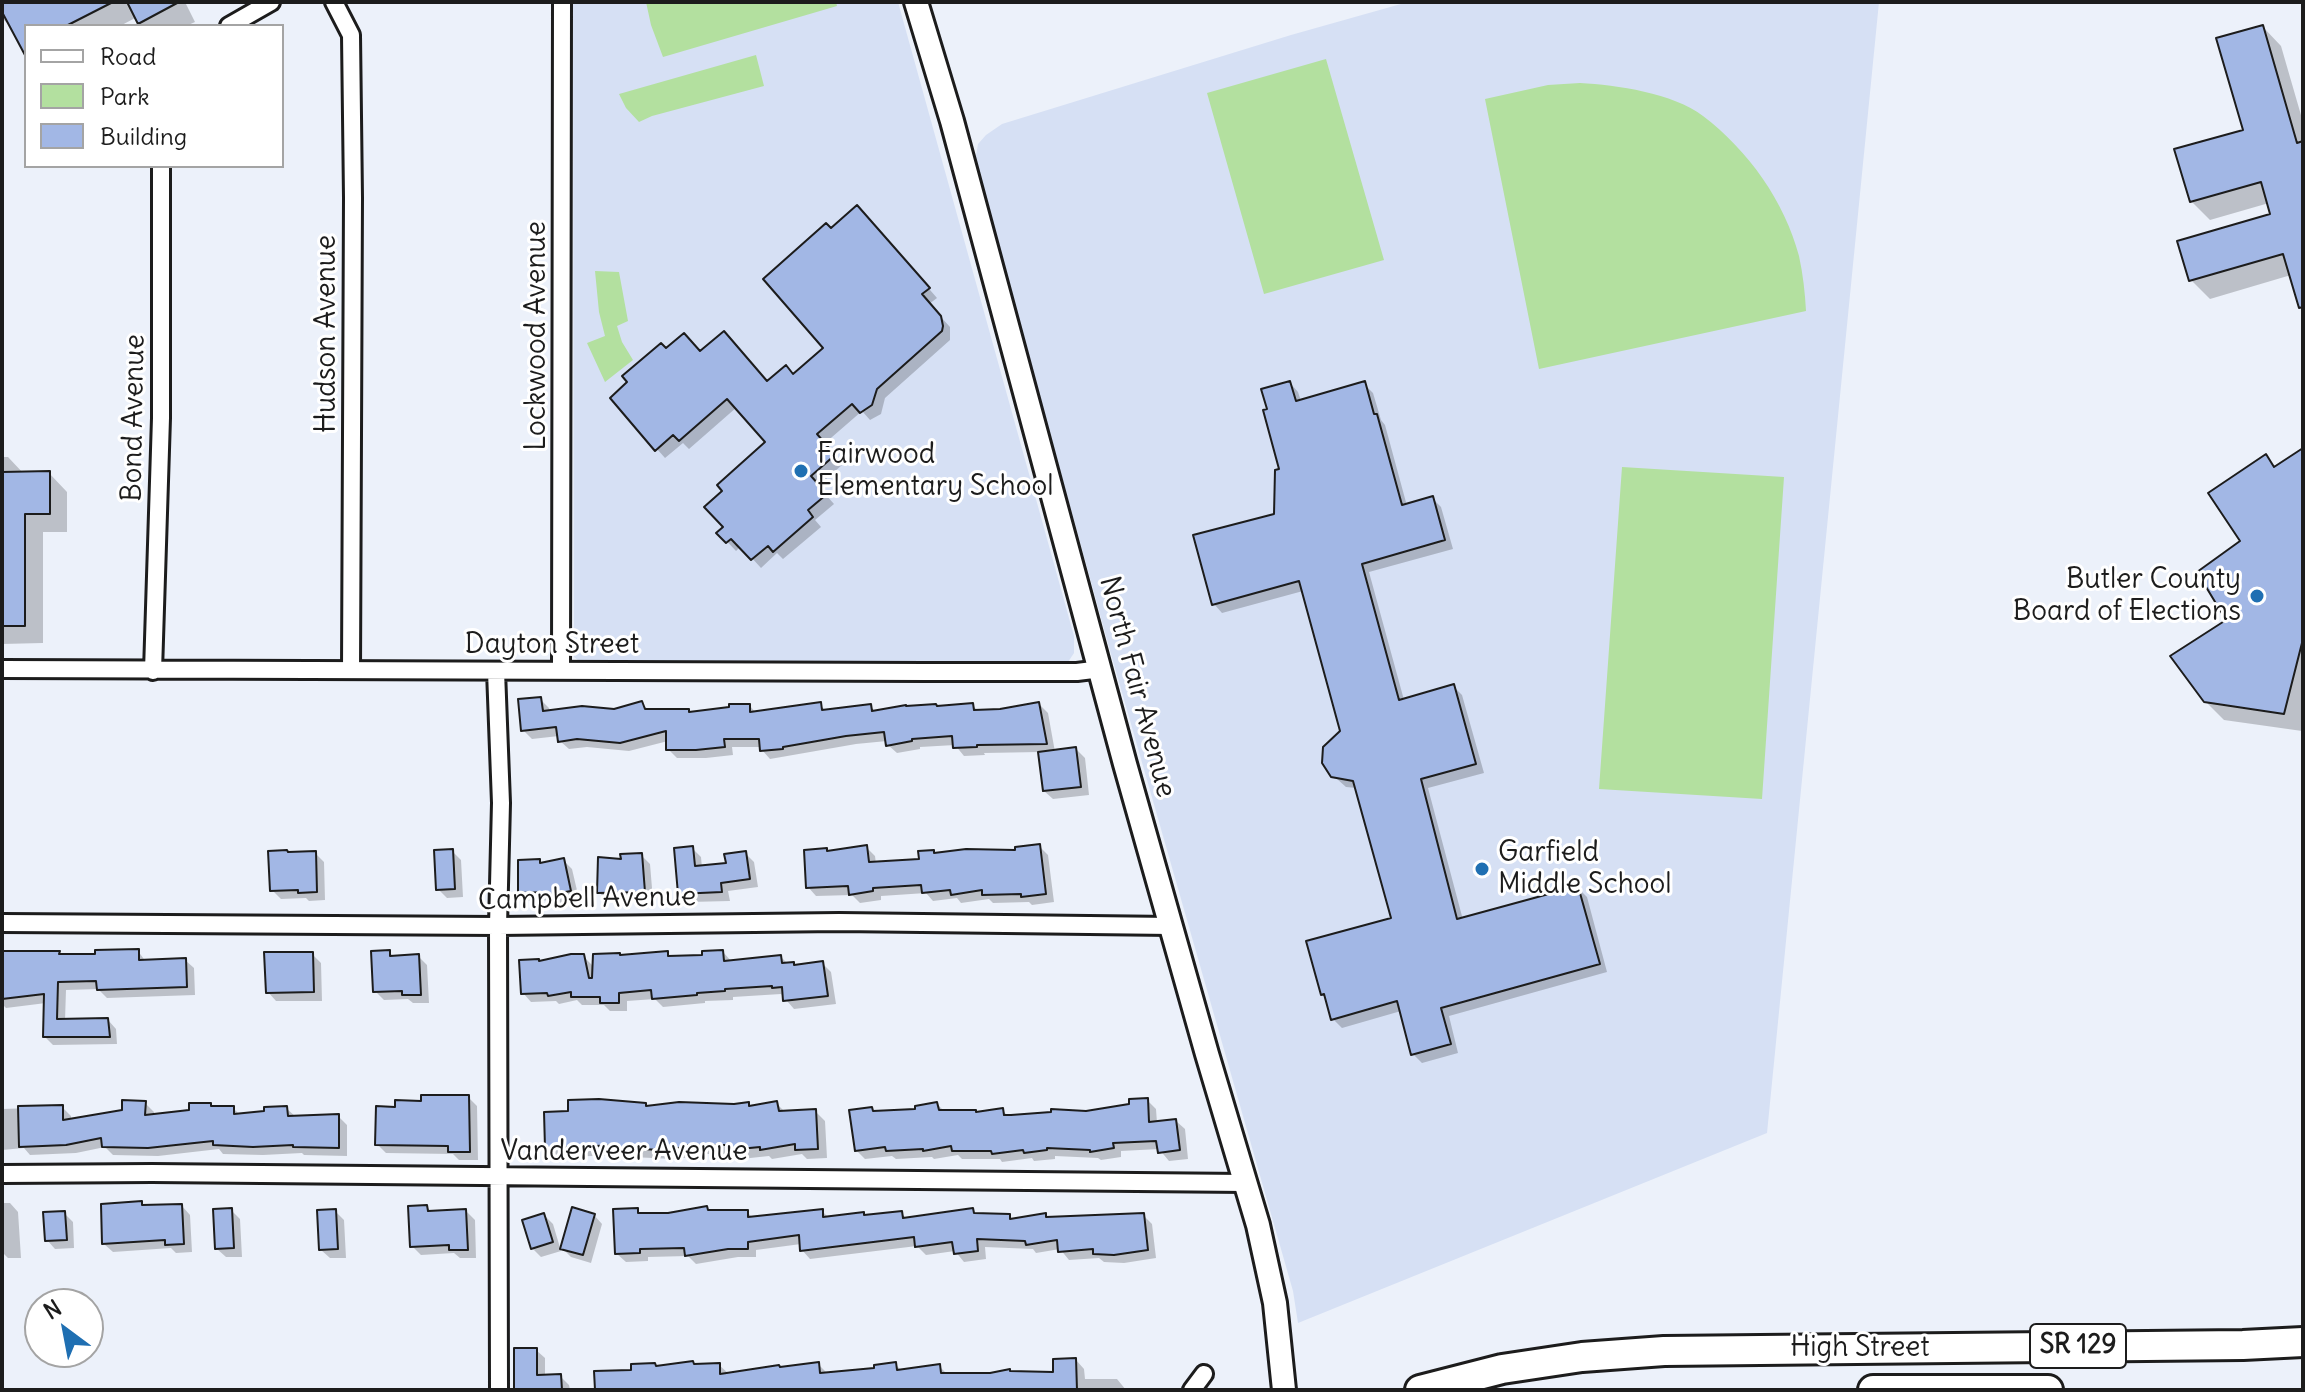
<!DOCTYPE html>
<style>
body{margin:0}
#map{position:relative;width:2305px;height:1392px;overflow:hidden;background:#ecf1fa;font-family:Delius,sans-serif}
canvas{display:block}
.frame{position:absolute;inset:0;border:4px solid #1c1c1c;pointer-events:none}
.legend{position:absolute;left:24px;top:24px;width:260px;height:144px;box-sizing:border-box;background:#fff;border:2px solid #a4a4a4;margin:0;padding:10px 14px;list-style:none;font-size:24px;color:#1c1c1c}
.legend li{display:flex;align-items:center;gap:16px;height:40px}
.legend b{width:40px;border:2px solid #a4a4a4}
.north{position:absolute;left:24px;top:1288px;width:80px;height:80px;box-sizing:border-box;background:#fff;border:2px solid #a4a4a4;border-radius:50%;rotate:328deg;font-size:22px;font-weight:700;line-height:32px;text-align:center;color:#1c1c1c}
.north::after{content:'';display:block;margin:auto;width:28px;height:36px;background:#1f6fb2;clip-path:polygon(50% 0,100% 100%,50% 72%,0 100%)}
</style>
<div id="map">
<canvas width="2305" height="1392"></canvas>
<div class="frame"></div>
<ul class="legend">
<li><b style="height:10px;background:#fff"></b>Road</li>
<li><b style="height:22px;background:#b3e09f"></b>Park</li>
<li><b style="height:22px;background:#a2b7e5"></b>Building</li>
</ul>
<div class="north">N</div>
</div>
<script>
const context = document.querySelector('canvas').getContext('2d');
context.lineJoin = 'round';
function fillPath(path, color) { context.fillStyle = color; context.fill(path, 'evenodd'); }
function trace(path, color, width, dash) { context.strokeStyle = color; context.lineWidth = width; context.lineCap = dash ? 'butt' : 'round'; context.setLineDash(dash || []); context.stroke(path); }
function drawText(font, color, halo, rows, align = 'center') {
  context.font = font + ' Delius,sans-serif'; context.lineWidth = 6; context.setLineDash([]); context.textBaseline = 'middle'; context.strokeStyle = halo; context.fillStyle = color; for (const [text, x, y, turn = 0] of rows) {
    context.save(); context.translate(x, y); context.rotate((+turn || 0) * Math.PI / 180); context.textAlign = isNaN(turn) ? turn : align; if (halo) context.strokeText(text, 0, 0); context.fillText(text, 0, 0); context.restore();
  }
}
fillPath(new Path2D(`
 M573,2h325l176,634v17l-6,9 -489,-1 -5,-4z
 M1408,2h471l-112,1131 -469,190 -5,-32 -184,-644 -131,-474 -2,-17 2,-12 8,-9 16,-11 289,-89z`), '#d6e0f4');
fillPath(new Path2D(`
 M646,2h190l1,4 -174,51 -12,-32z
 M756,55l8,31 -112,30 -13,6 -13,-14 -7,-14z
 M1326,59l58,201 -120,34 -57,-201z
 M1580,83c37,2 93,10 123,33 45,34 82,86 96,140 4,18 6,37 7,55l-267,58 -54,-270 63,-14z
 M595,271l24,1 9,49 -11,5 5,16 11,18 -28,22 -18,-39 18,-7 -6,-24z
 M1622,467l162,10 -22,322 -163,-10z`), '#b3e09f');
fillPath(new Path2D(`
 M2,2h183l10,20 -9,4h-43l-6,-9 -17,9h-94v25l-11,-20 -13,-13z
 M2263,27l18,19 22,76v194l-12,-41 -81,24 -19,-19 82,-65 -4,-12 -59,17 -19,-19 54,-70z
 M866,216l71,82 -8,6 21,23v13l-65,58 -4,16 -11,6 -8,-9 -38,33 18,21 -24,21 16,18 -19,16 6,7 -38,32 -6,-6 -16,15 -20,-22 -5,5 -17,-18 7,-5 42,-86 -31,-35 -48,42 -6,-6 -18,15 -8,-9 9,-98 35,2 67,30 26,-7 32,-28 5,-117z
 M1290,383l8,9 3,9 63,-17 9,9 8,27 4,5 22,81 26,-7 8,8 12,42 -84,23 35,128 50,-13 8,8 22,78 -56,15 35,132 115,-32 9,9 20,75 -158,44 9,37 -36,10 -9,-9 -12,-43 -59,17 -9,-9 -6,-21 -4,-4 70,-75 -36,-131 -11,-1 -19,-17 15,-38 -39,-141 -81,22 -8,-9 62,-89z
 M2303,450v278l-1,3 -78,-11 -19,-19 23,-80 14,-79 23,-86 12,12z
 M2,457h6l16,17 25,-1 18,19v40h-24v111l-41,1z
 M540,699l9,9 1,4 64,-1 28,-7 8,7h38l4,3 58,-8 6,7 64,-8 7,7 43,-6 6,6 96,-7 7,7 60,-8 9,9 7,39 21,-3 9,9 4,37 -36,4 -9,-8 -4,-39 -56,1 1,2 -21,1 -9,-11 -35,2v2l-23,4 -9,-8 -1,-4 -31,3 -86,15 -8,-9 -1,-3h-29l1,8 -27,3h-29l-9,-9v-8l-39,10 -42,-4 -18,2 -9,-8 -1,-5 -27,3 -9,-9z
 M1039,846l9,9 6,47 -22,3 -3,-3 -36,1 -4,-4 -28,4 -4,-5 -24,3 -7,-8 -45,3v4l-21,3 -8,-8 -36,1 -8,-9 19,-37 2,3 37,-6 9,9 1,8 45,-3 12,-9 3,3 81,-3z
 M692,848l9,9 1,11 26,-3 17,-12 9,9 4,25 -30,4 2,10 -41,1 -9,-8z
 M452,851l9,9 2,37 -16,1 -9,-9z
 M315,853l9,9 1,38 -16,1 -3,-3 -25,1 -9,-9z
 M641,855l9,9 3,36 -46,1 -8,-9 24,-31z
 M563,860l9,9 7,30 -19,4 -4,-3 -27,1 -9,-9 19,-31 3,3z
 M9,950l2,2 48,1 3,3h35l41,-5 8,11 39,-2 9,8 1,27 -88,3 -9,-9 -32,1 -1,31 43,-1 8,9 1,15 -64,1 -8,-8 1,-34 -40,5 -4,-4v-53z
 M389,952l5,5 24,-1 9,9 2,38h-16l-5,-4 -24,1 -9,-9z
 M723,952l9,10 49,-5 7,7 8,3 26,-4 9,9 5,32 -42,5 -13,-15 -48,3v3l-28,1v2l-42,4 -8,-8 -28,2v10h-17l-6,-6h-22l-5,-5 -18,4 -3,-3 -25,1 -8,-9 17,-30 43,-7 12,12 26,-11 46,-4 5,5 32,-1z
 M312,954l9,9 1,38h-46l-8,-9z
 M468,1097l9,9 1,54h-19l-6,-6 -67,-1 -9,-9 20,-35z
 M1147,1100l9,9 1,14 19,-2 9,8 3,30 -19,2 -10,-12 -38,2v6l-20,3 -3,-2 -43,-2v3l-21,2 -2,-3 -30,4 -2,-3h-38l-4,-4 -24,4 -2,-2 -36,2 -4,-3 -27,3 -9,-9 15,-41 4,4 43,-2 19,-7 8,8 32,2 25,-4 7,7 77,-4 45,-7z
 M145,1103l9,9v4l37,-5 19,-6 3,3h20l8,8 45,-8 10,9 42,-1 9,9v31l-43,-1 -2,-2 -39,2 -40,-1 -4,-5 -61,7 -45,-1 -8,-8 -29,6 -46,2 -6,-7 -22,2v-41l60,-2 9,9v5l53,-9z
 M776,1103l10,10 29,-2 10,10 2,37 -20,1 -5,-5 -30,5 -3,-3 -28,3 -5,-5h-43l1,3 -20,2 -43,-2 -3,-2 -71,2 -10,-10 99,-42 3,3 99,-4 3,3z
 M2,1203h8l8,9 3,46h-13l-6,-6z
 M141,1203l5,4 36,-1 8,9 2,37 -16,1 -5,-5 -58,4 -9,-8z
 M427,1207l5,6 34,-2 9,9 1,38h-16l-6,-5 -33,2 -9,-9z
 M706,1208l5,4h36l7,7 68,-8 7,7 72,-5 6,6 65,-9 6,5 32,1 4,5 31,-5 3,3 95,-4 9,9 4,34 -32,5 -20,-1 -5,-4 -30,2 -9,-11 -24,4 -3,-4 -48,-2 1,12 -22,3 -9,-11 -29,4 -9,-9 -107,13 -8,-9 -1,-6 -45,6v7h-18l-42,7 -8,-8 -40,1v4l-22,1 -9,-8 20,-44 5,5h27z
 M231,1210l9,9 2,38h-16l-9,-8z
 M335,1211l9,9 2,38h-16l-9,-8z
 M64,1213l9,9 1,26 -19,1 -8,-9z
 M544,1215l9,9 8,27 -20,6 -9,-9z
 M594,1215l8,9 -11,39 -20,-6 -9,-9z
 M536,1350l9,8v18h15l9,9 1,5h-54z
 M1076,1360l8,9 1,10h32l9,11h-529l36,-18 22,-7 3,2 61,-2 9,8 90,-9 10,10 48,-4 19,-6 7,7 37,-5 9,9 107,-1z`), '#0003');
const building = new Path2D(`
 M2,2h111l-47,24h-40v31l-24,-45z
 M127,2h52l-41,22z
 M2263,25l34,118 6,-2v166l-4,1 -16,-54 -94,27 -12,-40 93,-27 -9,-32 -71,20 -16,-53 69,-19 -27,-92z
 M857,205l73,83 -8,6 19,22 2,10 -1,5 -65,58 -5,16 -12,8 -8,-9 -35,30 18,21 -24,21 16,18 -19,16 5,7 -40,35 -5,-6 -17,14 -20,-21 -5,4 -10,-10 7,-6 -19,-20 18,-16 -5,-6 48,-43 -38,-43 -48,42 -6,-6 -18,16 -45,-53 17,-16 -5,-6 39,-33 5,5 18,-15 16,18 24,-20 43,50 19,-16 7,9 30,-26 -60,-69 63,-56 5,5z
 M1290,381l6,20 69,-20 9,33h3l25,91 31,-9 12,44 -83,24 37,136 55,-16 22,80 -55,15 36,140 121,-33 22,78 -159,44 10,36 -40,11 -14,-54 -66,19 -7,-26 -3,1 -15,-54 85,-23 -38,-137 -22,-4 -9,-14 1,-16 17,-16 -41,-150 -87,24 -19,-70 81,-21 1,-44 4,-1 -16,-59 4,-1 -6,-20z
 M2303,448v191l-19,75 -80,-12 -34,-46 56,-36 -29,-48 43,-31 -32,-48 58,-39 8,13z
 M50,471v43h-25v112h-23v-154z
 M541,697l2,14 39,-5 32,3 28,-8 3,8h44v3l40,-5v-3h21v8l71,-10 1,8 49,-6 1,7 34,-6v1l30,-2 1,2 36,-3 1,7 26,-1 39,-7 8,42 -70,1v2l-24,1 -1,-12 -40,3v2l-26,5 -2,-14 -38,4 -63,11v2l-23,2 -1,-12h-35l1,8 -29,3h-30v-19l-46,12 -43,-4 -19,3 -2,-15 -35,4 -3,-32z
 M1076,747l5,40 -38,4 -5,-39z
 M1040,844l6,50 -25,3v-3l-39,1v-5l-31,5 -1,-5 -28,3 -1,-8 -48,3v3l-24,4 -1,-9 -42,2 -2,-38 23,-2v3l40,-6 2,17 50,-3 -1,-8 16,-1v3l32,-4 49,1v-3z
 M693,846l2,20 31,-3 -2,-9 22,-3 4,28 -29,4 1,9 -44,2 -4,-46z
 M453,849l2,40 -19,1 -2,-40z
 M287,850l1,2 28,-1 1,41 -19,1v-3l-28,1 -2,-40z
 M642,853l3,39 -48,1 1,-36 23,2 -1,-5z
 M564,858l7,33 -22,4 -1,-3 -30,1v-33l22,-1v4z
 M139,949v11l47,-2 1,29 -90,3 -1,-9 -38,1 -1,37 51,-1 2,19h-67l1,-43 -42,5v-48h58l-1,3h36v-4z
 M390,950v6l29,-2 2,41h-19v-4l-29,1 -2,-41z
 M723,950l1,11 57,-6 1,8 12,-1v3l29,-4 5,35 -45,5 -1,-14 -10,1v-2l-47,3v2l-28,2v2l-45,4 -1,-9 -32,3v10h-19v-6h-29v-5l-23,4 -1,-3 -26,1 -2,-34 20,-1v2l32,-7h13l5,24h3l1,-24 27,-1v2l48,-4v5l34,-1v-4z
 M264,952h49l1,40 -48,1z
 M421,1095h48l1,57h-22v-6l-73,-1 1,-39 19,1v-7l26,1z
 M1148,1098l1,24 27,-3 4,31 -22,3 -2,-12 -43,2 1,5 -24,4v-2l-43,-2v2l-23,3 -1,-3 -31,4 -1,-3h-39l-1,-5 -28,5v-2l-37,2 -1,-4 -30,4 -6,-41 23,-3 1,4 42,-2v-3l22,-4 2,8h37v2l27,-4 1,7h7l40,-3v-3l35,2 43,-7v-5z
 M599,1099l47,4v3l33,-4 55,2 15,-2v4l28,-5 2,10 37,-2 2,40 -23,1v-6l-35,6v-3l-31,3v-5h-45l1,2 -22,3 -45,-2 1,-3 -74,3 -1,-36 24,-1v-11z
 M122,1100l24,1 -1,14 44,-5v-7h22v3h23v8l30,-3v-4l23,-1 1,10 51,-2v34l-46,-1v-2l-40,2 -40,-2v-4l-65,7 -46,-1 -1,-9 -35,7 -47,2 -1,-41 45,-1v15l59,-10z
 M142,1201v4l40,-1 2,40 -19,1v-5l-63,4 -1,-40z
 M427,1205l1,6 38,-2 2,41h-19v-5l-39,2 -2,-41z
 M707,1206l1,4h40v7l75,-8v8l41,-5v3l38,-4 1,7 70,-10 1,5 36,1v5l36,-6v4l98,-4 4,37 -34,5 -21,-1v-5l-35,3 -1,-12 -31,5 -1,-4 -48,-2 1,12 -24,3 -2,-12 -37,5 -1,-10 -114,14 -1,-16 -51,7v7h-20l-43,7 -1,-8 -44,1v4l-25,1 -2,-45 25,-1v5h30z
 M572,1207l23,7 -12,41 -23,-6z
 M232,1208l2,40 -19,1 -2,-40z
 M336,1209l2,40 -19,1 -2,-40z
 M65,1211l2,29 -22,1 -2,-29z
 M544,1213l9,29 -22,7 -9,-29z
 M514,1348h23v27l24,-1 1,16h-48z
 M1076,1358l1,32h-482l-1,-19 37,-1v-6l24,-1 1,3 37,-5 1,3 26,-1v11l59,-9 1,2 39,-5 1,11 54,-5v-3l22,-3 1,8 43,-6 1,9h49l20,-4v2l43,1v-13z`);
fillPath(building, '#a2b7e5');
trace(building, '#1c1c1c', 2);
const minor = new Path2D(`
 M334,2l17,33 2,163 -2,472
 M229,26l42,-24
 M2,669l922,3h153l24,-3
 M561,670l1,-668
 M153,671l8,-253v-252
 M496,671l5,132 -3,123 1,464
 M2,923l496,3 341,-4 333,4
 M2,1174l150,-1 1094,10
 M1192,1390l12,-16`);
const tertiary = new Path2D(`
 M916,2l36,119 173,643 82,290 51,171 17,78 9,87`);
const trunk = new Path2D(`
 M1420,1390l82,-21 80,-12 82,-6 579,-6 60,-3
 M1873,1390h175`);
trace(minor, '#1c1c1c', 22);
trace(tertiary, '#1c1c1c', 28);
trace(trunk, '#1c1c1c', 34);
trace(minor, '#fff', 16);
trace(tertiary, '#fff', 22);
trace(trunk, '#fff', 28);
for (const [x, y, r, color] of [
 [801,471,8,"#1f6fb2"],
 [2257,596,8,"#1f6fb2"],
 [1482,869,8,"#1f6fb2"]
]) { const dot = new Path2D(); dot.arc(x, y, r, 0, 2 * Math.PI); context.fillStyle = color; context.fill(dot); trace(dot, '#fff', 3); }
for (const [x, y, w] of [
 [2078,1346,96]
]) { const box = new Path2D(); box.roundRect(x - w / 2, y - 22, w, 44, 6); context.fillStyle = '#fff'; context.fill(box); trace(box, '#1c1c1c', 2); }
drawText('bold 26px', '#1c1c1c', null, [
 ["SR 129",2078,1346]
]);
drawText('28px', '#1c1c1c', '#fff', [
 ["Hudson Avenue",327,334,-90],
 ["Lockwood Avenue",537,336,-90],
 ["Bond Avenue",134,418,-89],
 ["Dayton Street",552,645],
 ["North Fair Avenue",1137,687,75],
 ["Campbell Avenue",587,899,-1],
 ["Vanderveer Avenue",624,1152],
 ["High Street",1860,1348]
]);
drawText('28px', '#1c1c1c', '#fff', [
 ["Fairwood",817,455],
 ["Elementary School",817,487],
 ["Butler County",2241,580,"right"],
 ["Board of Elections",2241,612,"right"],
 ["Garfield",1498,853],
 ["Middle School",1498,885]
], 'left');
</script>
